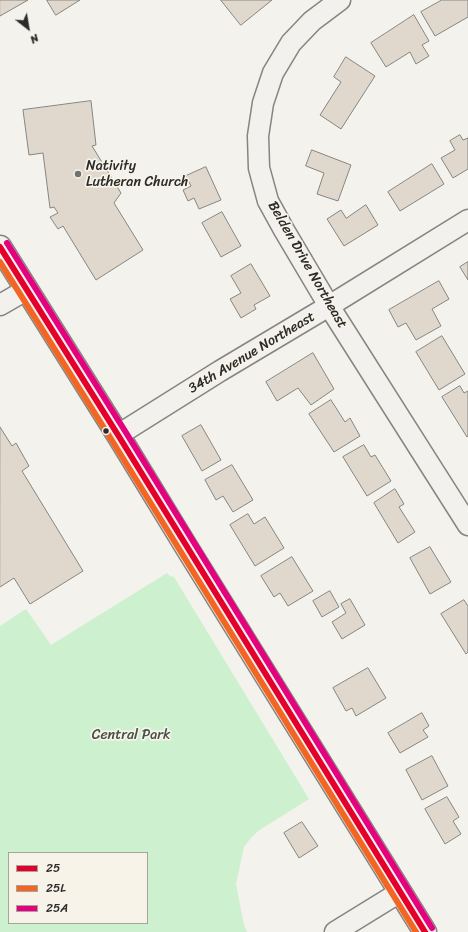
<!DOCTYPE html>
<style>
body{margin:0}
#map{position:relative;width:468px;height:932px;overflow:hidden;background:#f4f2ec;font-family:Sriracha,sans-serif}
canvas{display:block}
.legend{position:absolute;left:8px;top:852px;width:140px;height:72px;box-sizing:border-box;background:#f7f3e8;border:1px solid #a5a39c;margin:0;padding:5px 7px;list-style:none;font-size:12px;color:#2b2b2b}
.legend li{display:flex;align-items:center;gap:8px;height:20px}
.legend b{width:20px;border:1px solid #a5a39c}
.north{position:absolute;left:8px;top:8px;width:40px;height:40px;-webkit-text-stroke:3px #f7f3e8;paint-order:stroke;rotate:149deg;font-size:11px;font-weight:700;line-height:16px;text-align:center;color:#2b2b2b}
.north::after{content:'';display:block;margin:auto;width:14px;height:18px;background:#2b2b2b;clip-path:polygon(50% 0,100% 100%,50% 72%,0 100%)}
</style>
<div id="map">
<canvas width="468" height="932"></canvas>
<ul class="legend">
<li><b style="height:5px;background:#e4002b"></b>25</li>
<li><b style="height:5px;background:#f26522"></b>25L</li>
<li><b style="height:5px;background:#e5007d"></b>25A</li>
</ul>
<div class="north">N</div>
</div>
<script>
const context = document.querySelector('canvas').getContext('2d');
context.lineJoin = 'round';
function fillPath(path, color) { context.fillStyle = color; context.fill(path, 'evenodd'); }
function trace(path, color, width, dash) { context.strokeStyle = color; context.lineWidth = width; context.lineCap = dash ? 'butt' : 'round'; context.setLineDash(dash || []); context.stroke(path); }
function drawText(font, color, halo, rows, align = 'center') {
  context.font = font + ' Sriracha,sans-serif'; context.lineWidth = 3.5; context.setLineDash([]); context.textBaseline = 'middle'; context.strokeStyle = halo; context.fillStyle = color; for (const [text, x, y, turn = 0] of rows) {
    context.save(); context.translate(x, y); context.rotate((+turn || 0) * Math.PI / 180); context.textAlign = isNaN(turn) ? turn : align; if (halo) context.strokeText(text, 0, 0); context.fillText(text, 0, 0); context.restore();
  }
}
fillPath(new Path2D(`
 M167,573l3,3 4,1 135,222 -51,32 -8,8 -6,8 -8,37 8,41 3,7h-247v-306l26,-17 25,36zM9,853h138v70h-138z`), '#cdf0cf');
const building = new Path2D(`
 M0,0h28l-28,16z
 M47,0h33l-24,15z
 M221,0h51l-31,25z
 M442,0h26v17l-33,19 -14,-24z
 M414,15l15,26 -7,4 7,11 -13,8 -6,-12 -24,15 -15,-24z
 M346,57l29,19 -34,53 -21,-14 21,-33 -7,-5z
 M91,101l5,44 -4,1 29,47 -7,10 29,47 -47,30 -33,-54 -5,3 -8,-12 8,-4 -4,-6 -4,1 -7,-55 -14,2 -6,-45z
 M460,135l3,5 5,-2v31l-15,9 -12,-20 14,-8 -5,-9z
 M312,150l39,15 -13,36 -21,-7 7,-21 -18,-7z
 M432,164l12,20 -44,27 -12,-19z
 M206,167l15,33 -22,9 -5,-11 -6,3 -5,-11 8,-4 -5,-10z
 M366,205l12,20 -34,21 -17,-27 14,-9 5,8z
 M222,212l19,34 -20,11 -19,-34z
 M468,262v18l-8,-13z
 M251,264l19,32 -16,9 2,4 -15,9 -11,-19 11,-6 -10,-17z
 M439,281l10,18 -17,10 9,17 -25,14 -10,-17 -8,4 -9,-17z
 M442,336l23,38 -26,16 -23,-38z
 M313,353l21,36 -23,16 -13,-17 -21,13 -11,-19z
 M460,386l4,7 4,-2v45l-1,1 -25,-40z
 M331,400l14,22 5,-4 10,18 -26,16 -25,-38z
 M201,425l20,35 -19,11 -20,-35z
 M0,427l12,19 4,-3 13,23 -7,5 61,100 -53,33 -16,-26 -14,9z
 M364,445l7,12 4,-2 16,26 -24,15 -24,-39z
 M232,465l21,35 -20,12 -10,-16 -7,4 -11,-20z
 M395,489l9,15 -5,3 16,25 -17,11 -24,-40z
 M248,514l6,10 11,-7 19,31 -29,18 -25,-41z
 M430,547l21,35 -21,12 -20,-36z
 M292,557l21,34 -25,15 -8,-13 -6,4 -13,-21z
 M330,591l9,16 -17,10 -9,-16z
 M350,599l15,26 -23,14 -10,-17 14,-9 -5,-9z
 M464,600l4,6v46l-2,2 -25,-40z
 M368,668l18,30 -30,18 -4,-8 -6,3 -13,-23z
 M422,713l7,13 -6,4 5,7 -28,16 -12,-20z
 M432,756l16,30 -26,14 -16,-30z
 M447,797l12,20 -6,4 8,13 -16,10 -20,-35z
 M302,822l16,24 -19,12 -15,-25z`);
fillPath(building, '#e0d8cd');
trace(building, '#858582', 1);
const minor = new Path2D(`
 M340,0l-28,21 -21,22 -18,30 -10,30 -5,33 1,32 9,33 16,29 45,76 139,219
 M0,305l26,-15
 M118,435l102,-64 109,-65 139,-86
 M335,932l65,-40`);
const major = new Path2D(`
 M0,247l118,188 69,113 238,384`);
trace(minor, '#858582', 23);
trace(major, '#858582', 25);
trace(minor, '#f2f1ed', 20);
trace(major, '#f2f1ed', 22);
trace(new Path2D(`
 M0,247l118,188 307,497`), '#e4002b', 6);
trace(new Path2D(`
 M0,262l111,177 305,493`), '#f26522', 6);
trace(new Path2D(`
 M7,243l118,188 307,497`), '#e5007d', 6);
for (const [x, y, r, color] of [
 [78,174,4,"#71716f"],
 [106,431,3.5,"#2b2b2b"]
]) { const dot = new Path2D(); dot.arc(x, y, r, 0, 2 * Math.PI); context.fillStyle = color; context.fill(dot); trace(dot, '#f7f3e8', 1.5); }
drawText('14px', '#2b2b2b', '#f7f3e8', [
 ["Nativity",86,166],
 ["Lutheran Church",86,182]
], 'left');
drawText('14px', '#2b2b2b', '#f7f3e8', [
 ["Belden Drive Northeast",307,265,60],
 ["34th Avenue Northeast",252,353,-31]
]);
drawText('14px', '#455247', '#f7f3e8', [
 ["Central Park",131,735]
]);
</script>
